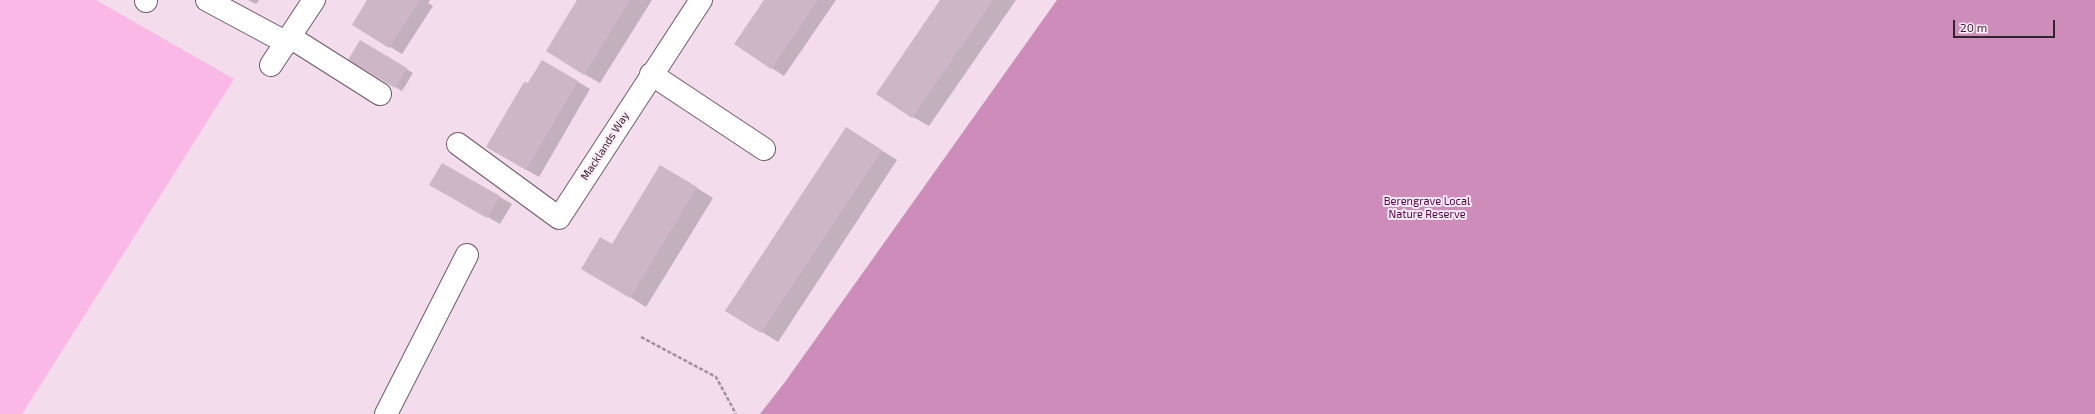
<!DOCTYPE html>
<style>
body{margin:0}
#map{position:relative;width:2095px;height:414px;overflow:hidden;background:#f3dceb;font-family:"Exo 2",sans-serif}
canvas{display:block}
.scale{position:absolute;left:1953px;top:20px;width:102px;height:18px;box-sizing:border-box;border:2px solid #2e262b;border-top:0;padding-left:5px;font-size:12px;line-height:14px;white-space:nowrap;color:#2e262b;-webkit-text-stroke:3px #feebf7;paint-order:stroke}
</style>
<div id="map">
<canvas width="2095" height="414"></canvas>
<div class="scale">20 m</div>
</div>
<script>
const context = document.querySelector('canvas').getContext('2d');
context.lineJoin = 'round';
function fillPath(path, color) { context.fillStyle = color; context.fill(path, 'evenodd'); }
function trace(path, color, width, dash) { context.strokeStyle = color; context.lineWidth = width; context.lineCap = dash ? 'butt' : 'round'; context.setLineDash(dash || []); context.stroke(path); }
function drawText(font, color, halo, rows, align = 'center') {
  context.font = font + ' "Exo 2",sans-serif'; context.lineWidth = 4; context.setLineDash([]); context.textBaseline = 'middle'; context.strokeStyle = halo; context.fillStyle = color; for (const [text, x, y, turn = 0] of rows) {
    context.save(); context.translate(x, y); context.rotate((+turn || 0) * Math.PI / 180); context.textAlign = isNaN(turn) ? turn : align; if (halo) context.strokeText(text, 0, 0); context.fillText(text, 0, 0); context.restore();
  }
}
fillPath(new Path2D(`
 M0,0h96l138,79 -212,335h-22z`), '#f9b8e5');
fillPath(new Path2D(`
 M1057,0h1038v414h-1335l25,-32z`), '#ce8cbb');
fillPath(new Path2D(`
 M248,0h11l-3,4z
 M368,0h62l-2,3 5,3 -31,48 -49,-30z
 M578,0h74l-52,83 -16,-9z
 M765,0h71l-52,76 -49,-32z
 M942,0h74l-87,126 -16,-9z
 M360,41l53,32 -11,18 -53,-32z
 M542,61l48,28 -51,88 -52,-30z
 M862,138l35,22 -119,182 -51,-32z
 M442,164l70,40 -12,20 -70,-40z
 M676,175l37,23 -67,109 -16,-10 -18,-52z`), '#0003');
fillPath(new Path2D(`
 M367,0h53l-31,48 -37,-23z
 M577,0h53l-46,75 -38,-24z
 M764,0h54l-47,69 -37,-25z
 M940,0h53l-81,118 -36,-24z
 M360,40l47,28 -12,20 -47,-28z
 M542,60l36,21 -52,89 -40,-23 38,-65 4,1z
 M846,127l36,23 -121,183 -36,-22z
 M442,163l58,33 -13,22 -58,-33z
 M660,165l37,22 -67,111 -49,-29 19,-32 12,7z`), '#cdb7c6');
const minor = new Path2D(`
 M207,0l80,43
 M146,1v-1
 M290,37l90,57
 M271,65l43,-65
 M651,74l113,75
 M458,144l101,74 142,-218
 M386,414l81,-159`);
trace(minor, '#6e5b68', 24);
trace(new Path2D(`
 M641,337l75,40 20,37`), '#a2919c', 2.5, [4, 2]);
trace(minor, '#fff', 22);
drawText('11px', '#2e262b', '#feebf7', [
 ["Macklands Way",605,146,-57]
]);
drawText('11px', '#530144', '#feebf7', [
 ["Berengrave Local",1427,201],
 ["Nature Reserve",1427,214]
]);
</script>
